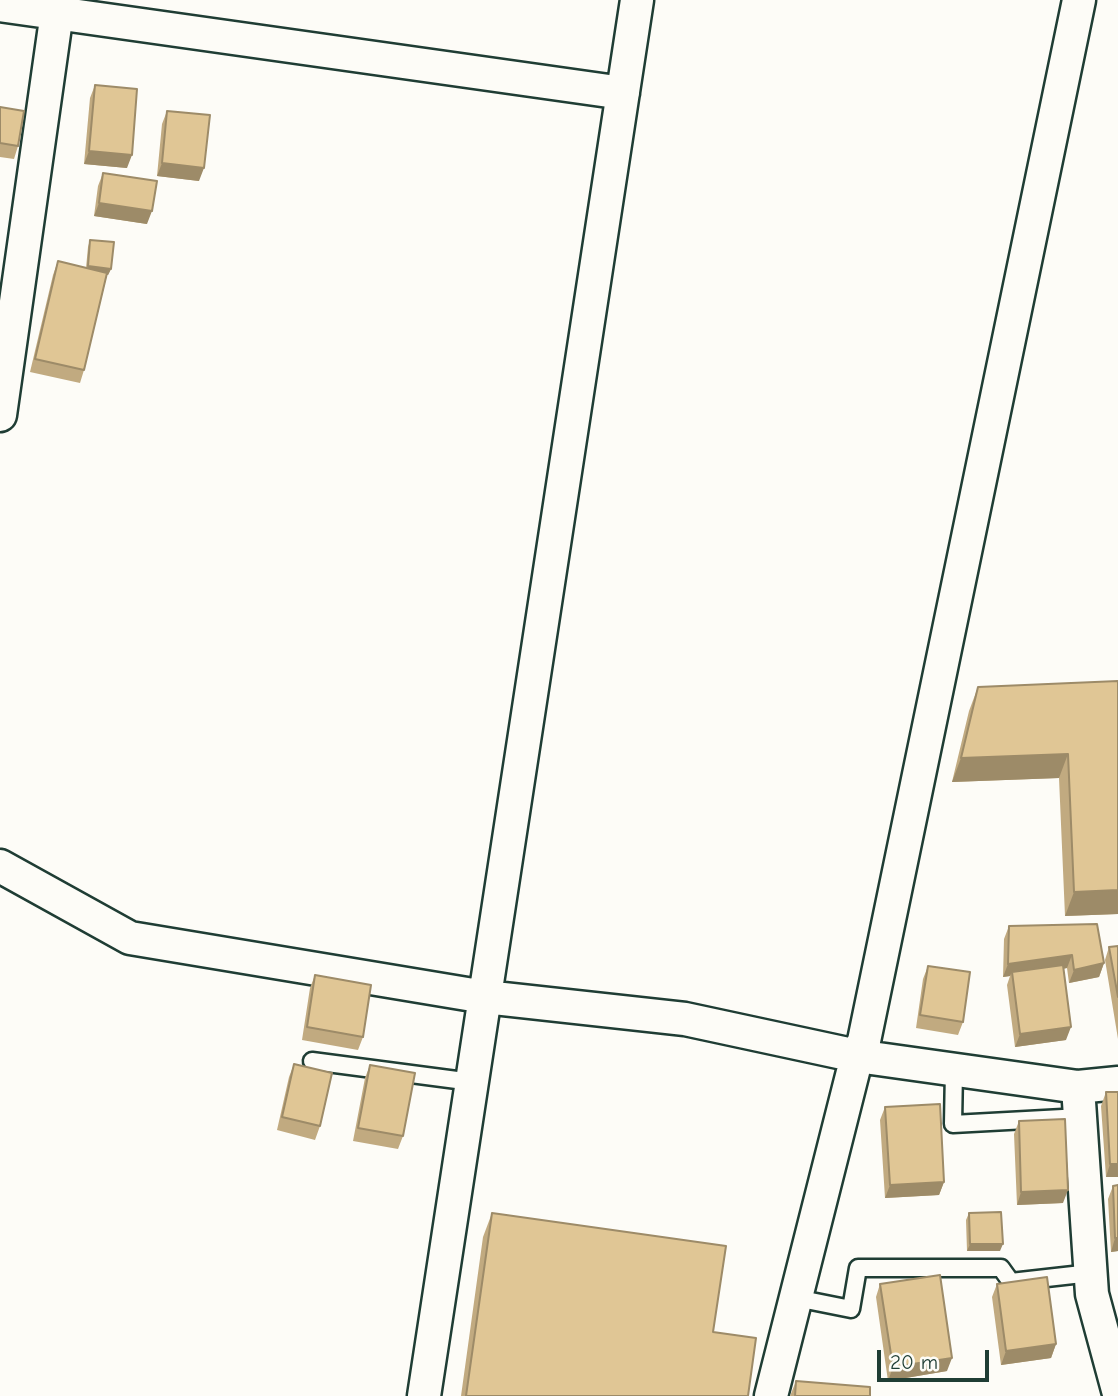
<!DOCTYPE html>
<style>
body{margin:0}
#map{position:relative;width:1118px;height:1396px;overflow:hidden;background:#fdfcf7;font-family:"Comic Neue",sans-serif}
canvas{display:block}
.scale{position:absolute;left:877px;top:1350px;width:112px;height:32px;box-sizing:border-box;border:4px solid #1f3d34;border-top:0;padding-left:9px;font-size:21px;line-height:24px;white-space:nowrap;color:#1f3d34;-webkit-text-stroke:5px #fdfcf7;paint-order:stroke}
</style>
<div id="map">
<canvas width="1118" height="1396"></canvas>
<div class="scale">20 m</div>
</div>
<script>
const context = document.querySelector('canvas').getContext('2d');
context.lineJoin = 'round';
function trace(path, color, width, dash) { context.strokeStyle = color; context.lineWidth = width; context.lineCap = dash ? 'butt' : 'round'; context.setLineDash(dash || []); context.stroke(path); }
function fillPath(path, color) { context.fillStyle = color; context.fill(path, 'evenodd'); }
const lane = new Path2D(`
 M312,1061l160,21
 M954,1070l-1,54 128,-7
 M796,1298l55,11 7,-41h143l10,14 80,-9`);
const street = new Path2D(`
 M0,5l623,88
 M0,415l57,-403
 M0,866l130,72 355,59 200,22 172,37 221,31 40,-4
 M1078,1087l14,207 26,96
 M424,1396l213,-1396
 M771,1396l86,-340 7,-15 215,-1041`);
trace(lane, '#1f3d34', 21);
trace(street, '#1f3d34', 37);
trace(lane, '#fdfcf7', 16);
trace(street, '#fdfcf7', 32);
fillPath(new Path2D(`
 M95,85l32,83 -43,-4 6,-66z
 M0,107l18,39 -4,13 -14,-2z
 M167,111l32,70 -42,-5 5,-52z
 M103,173l44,51 -53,-8 4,-30z
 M90,240l21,29 -3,6h-1l-23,95 -4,13 -50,-11 23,-97 5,-14 28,7 2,-21z
 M1118,681v233l-53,2 -6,-138 -107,4 17,-71 9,-24z
 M1009,926l95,37 -5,14 -30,6 -2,-15 -4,1 3,71 -51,7 -8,-62 3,-9 -7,1 1,-38z
 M1118,946v93l-13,-79 4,-13z
 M928,966l35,56 -5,13 -42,-7 7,-49z
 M315,975l48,62 -5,13 -56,-10 8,-52z
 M294,1064l26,62 -5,14 -38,-10 12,-53z
 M370,1065l33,71 -5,13 -45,-8 12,-63z
 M1106,1092l12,85h-12l-5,-71z
 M885,1107l59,75 -5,13 -54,3 -5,-78z
 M1019,1121l44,82 -46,2 -3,-71z
 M1118,1185v66l-7,1 -3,-53 5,-13z
 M492,1213l221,119 35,64h-287l22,-159z
 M969,1213l31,38h-33l-1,-31z
 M880,1284l67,87 -59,10 -12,-84z
 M997,1284l59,60 -5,14 -50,7 -9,-68z
 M796,1381l74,15h-80z`), '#c1aa80');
fillPath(new Path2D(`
 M89,151l43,4 -5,13 -43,-4z
 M162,163l42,5 -5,13 -42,-5z
 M99,203l53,8 -5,13 -53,-8z
 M88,266l23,3 -3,6 -22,-2z
 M1068,754l-9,24 -107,4 9,-24z
 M1118,890v24l-53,2 9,-24z
 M1072,955l-5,13 -55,8v-4l-2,4 -7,1 5,-13z
 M1104,963l-5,14 -30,6 5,-13z
 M1071,1027l-5,13 -51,7 5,-13z
 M1110,1164h8v13h-12z
 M944,1182l-5,13 -54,3 5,-13z
 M1068,1190l-5,13 -46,2 4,-13z
 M1115,1238h3v13l-7,1z
 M970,1244h33l-3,7h-33z
 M1056,1344l-5,14 -50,7 5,-14z
 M952,1358l-5,13 -59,10 5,-14z`), '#9d8b68');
const building = new Path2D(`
 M95,85l42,4 -5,66 -43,-4z
 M0,107l24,4 -6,35 -18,-3z
 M167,111l43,4 -6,53 -42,-5z
 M103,173l54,8 -5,30 -53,-8z
 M90,240l24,2 -3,27 -23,-3z
 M58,261l49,12 -23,97 -49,-11z
 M1118,681v209l-44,2 -6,-138 -107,4 17,-71z
 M1097,924l7,39 -30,7 -2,-15 -64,9 1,-38z
 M1118,946v51l-9,-50z
 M1063,965l8,62 -51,7 -8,-62z
 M928,966l42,6 -7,50 -43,-7z
 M315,975l56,10 -8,52 -56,-10z
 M294,1064l38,9 -12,53 -38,-9z
 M370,1065l45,8 -12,63 -45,-8z
 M1106,1092h12v72h-8z
 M940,1104l4,78 -54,3 -5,-78z
 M1065,1119l3,71 -47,2 -2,-71z
 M1118,1185v53h-3l-2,-52z
 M1001,1212l2,32h-33l-1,-31z
 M492,1213l234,33 -13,86 43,6 -8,58h-282z
 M940,1275l12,83 -59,9 -13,-83z
 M1047,1277l9,67 -50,7 -9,-67z
 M796,1381l74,6v9h-75z`);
fillPath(building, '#e0c695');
trace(building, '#9d8b68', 2);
</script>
